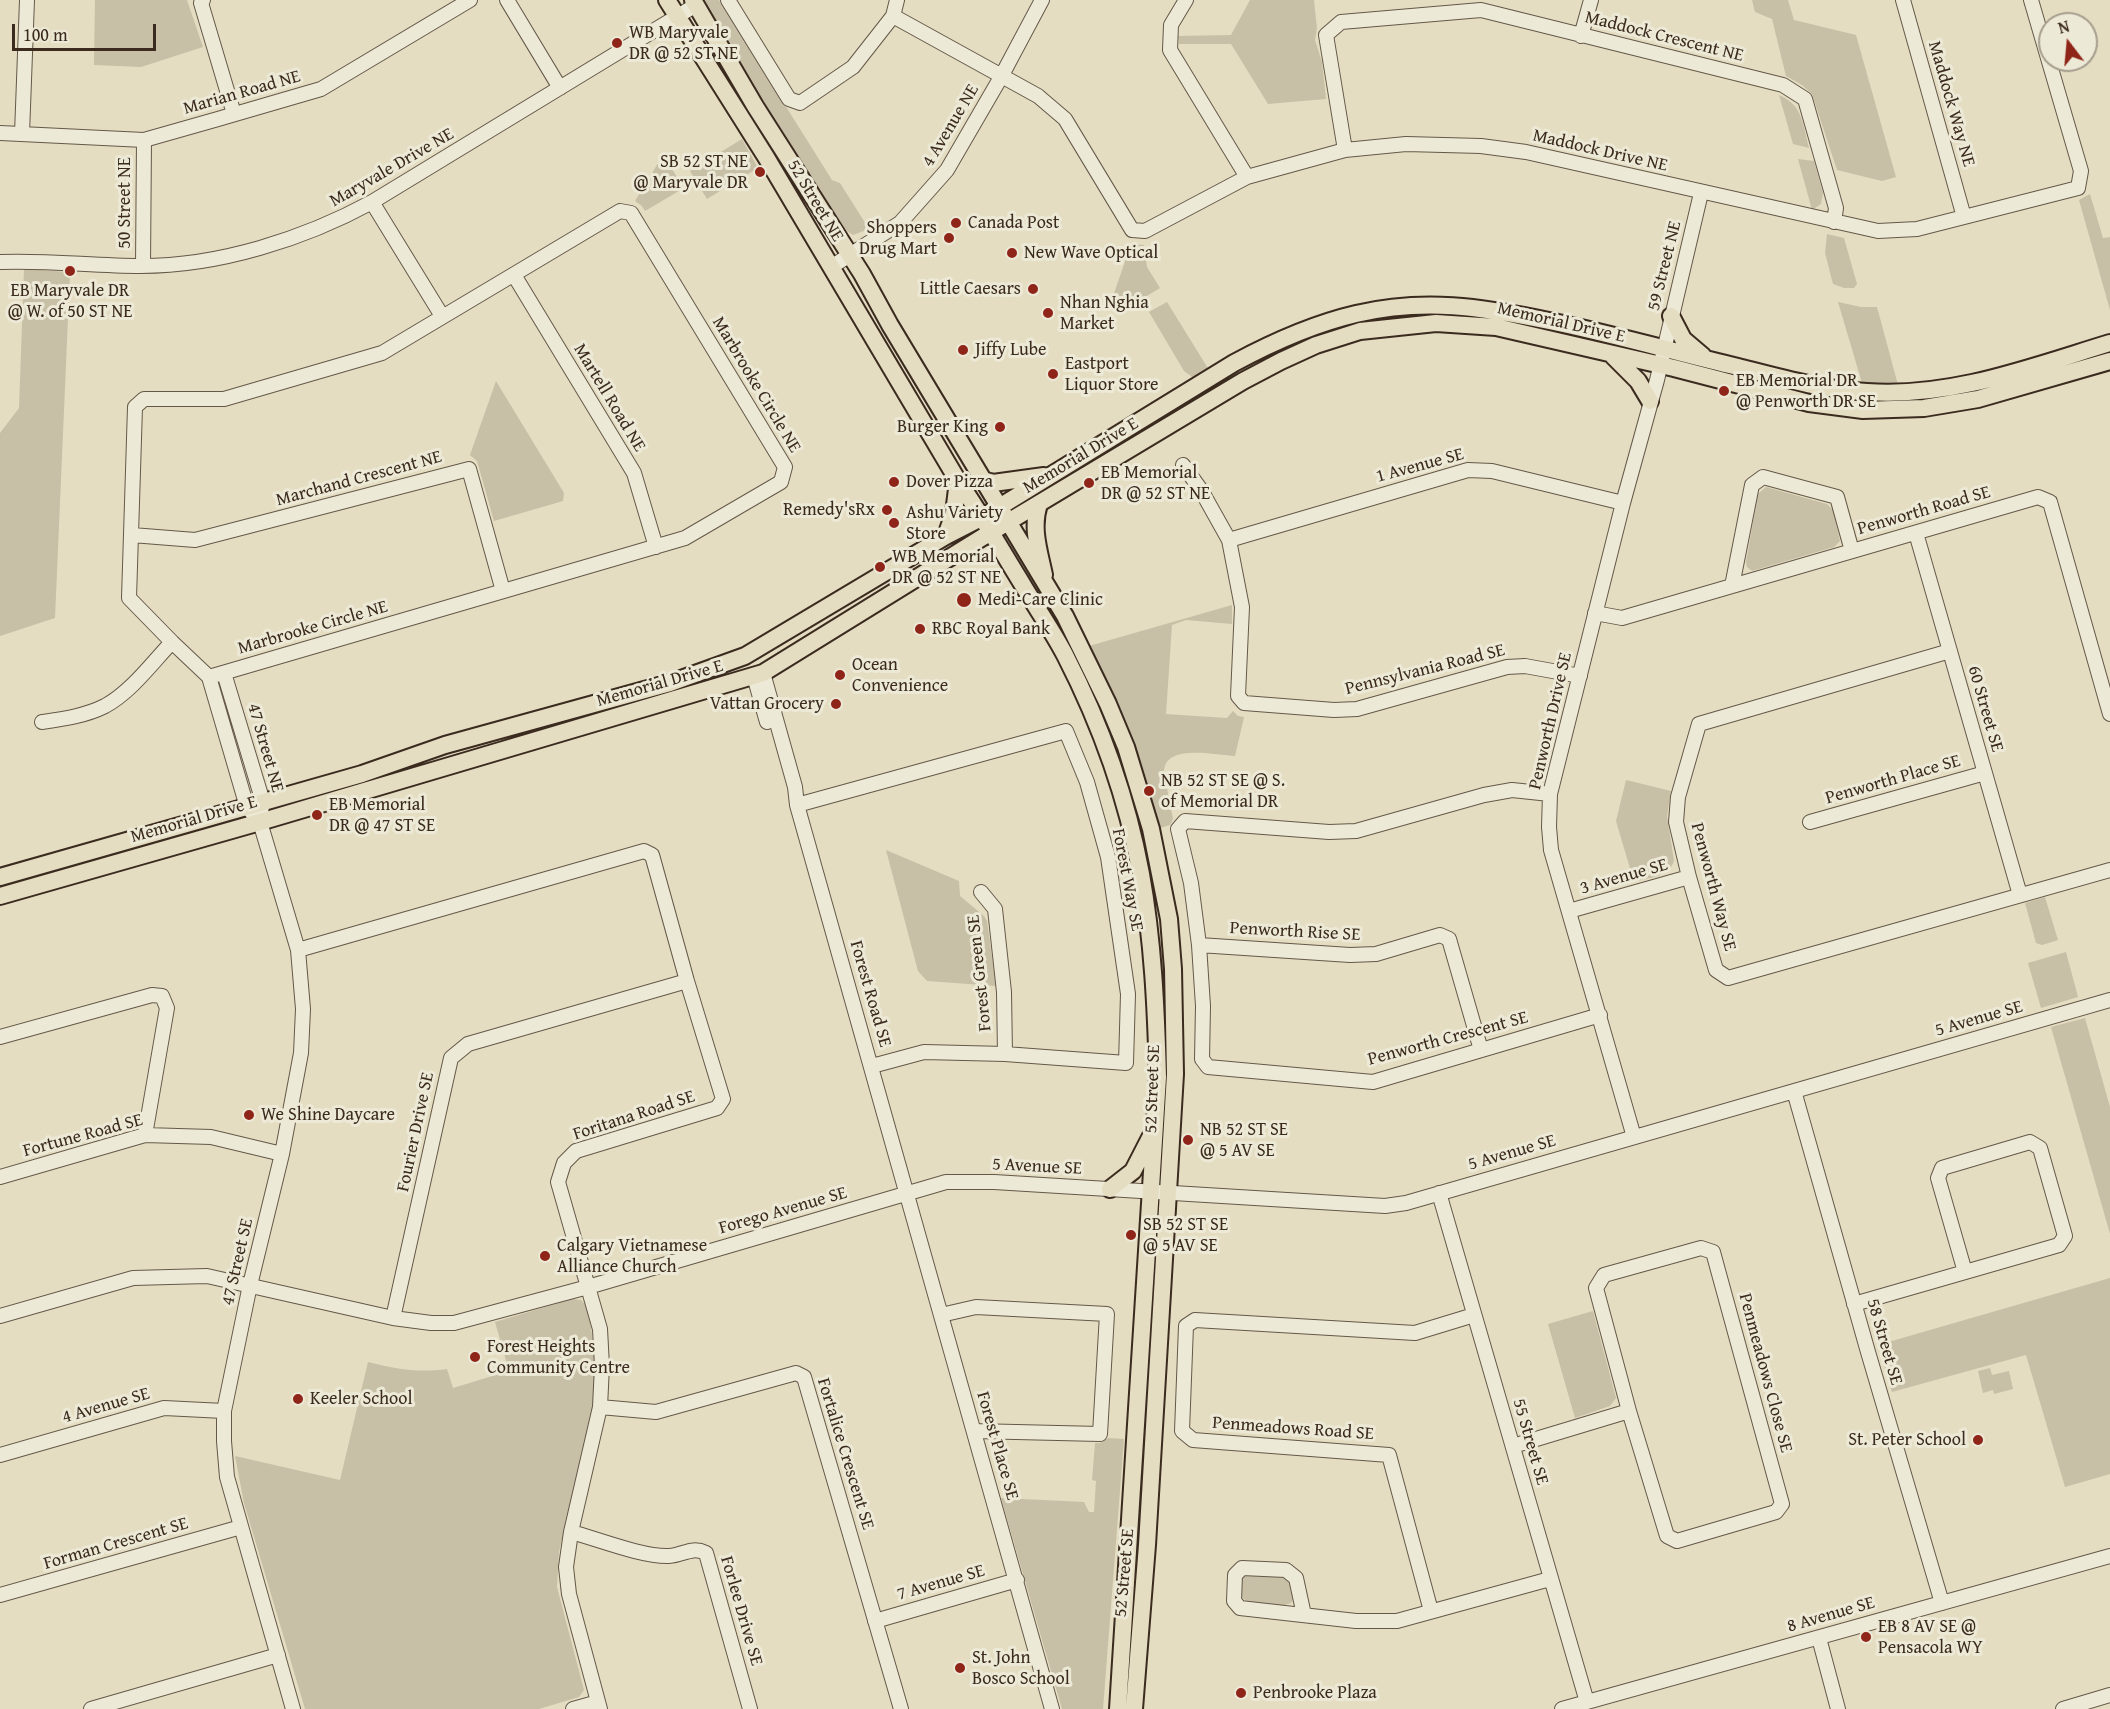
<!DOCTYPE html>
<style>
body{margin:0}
#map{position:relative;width:2110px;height:1709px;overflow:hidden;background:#e4ddc2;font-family:"Gentium Book Plus",serif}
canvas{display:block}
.north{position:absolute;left:2038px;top:12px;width:60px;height:60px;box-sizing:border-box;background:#ede9d7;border:2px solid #a69d8d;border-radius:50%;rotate:344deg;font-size:16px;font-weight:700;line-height:24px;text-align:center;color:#3b2b1f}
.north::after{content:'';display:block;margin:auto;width:21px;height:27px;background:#8f2418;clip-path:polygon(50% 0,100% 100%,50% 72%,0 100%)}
.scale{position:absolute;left:12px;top:24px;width:144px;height:27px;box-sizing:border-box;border:3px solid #3b2b1f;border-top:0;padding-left:8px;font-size:18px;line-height:21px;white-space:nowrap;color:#3b2b1f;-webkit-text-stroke:4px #ede9d7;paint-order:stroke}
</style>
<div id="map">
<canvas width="2110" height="1709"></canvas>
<div class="north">N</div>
<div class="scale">100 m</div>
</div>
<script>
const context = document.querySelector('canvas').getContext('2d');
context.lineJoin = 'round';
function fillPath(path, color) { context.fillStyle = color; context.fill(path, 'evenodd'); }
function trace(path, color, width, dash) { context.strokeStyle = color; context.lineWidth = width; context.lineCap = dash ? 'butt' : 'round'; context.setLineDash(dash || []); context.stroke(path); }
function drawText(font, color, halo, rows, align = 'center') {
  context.font = font + ' "Gentium Book Plus",serif'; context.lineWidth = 6; context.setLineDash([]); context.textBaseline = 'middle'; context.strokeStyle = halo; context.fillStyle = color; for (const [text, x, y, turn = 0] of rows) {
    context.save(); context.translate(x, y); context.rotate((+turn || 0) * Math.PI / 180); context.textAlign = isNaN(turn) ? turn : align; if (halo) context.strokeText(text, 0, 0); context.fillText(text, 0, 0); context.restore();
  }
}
fillPath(new Path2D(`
 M95,0h92l16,47 -62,20 -47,-2z
 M700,0h19l113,180 8,3 29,46 -16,6 -16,-10z
 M1250,0h64l3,28 -2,12 7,22 4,37 -58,5 -37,-60h-52l-1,-8 53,-1z
 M1752,0h36l6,20 62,15 40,142 -14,4 -45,-11 -25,-76 -10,-9 -16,-9 -14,-57 -17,-7z
 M1779,95c24,10 24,30 30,53l-16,-4z
 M742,139l16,29 -51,31 -17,-28z
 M663,155l21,33 -39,23 -3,-5 -7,-5z
 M1798,159l16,2 9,32 -2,11 -9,6z
 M2090,194l13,44 7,-1v73l-31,-110z
 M1827,234l17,4 13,46 -3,4h-10l-11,-4 -8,-31z
 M1131,244l13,1 3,22 13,21c-15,9 -32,21 -49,14z
 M24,269l46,3 -15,346 -55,18v-203l19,-25z
 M1167,302l42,68 -14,9 -11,-8 -35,-59z
 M1838,302l23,5h16l21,78 -36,-2z
 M496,381l68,112 -1,8 -69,20 -17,-60 -7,-6z
 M1766,487l61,17 6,6 7,31 -6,6 -82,24 -5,-4 -1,-5 12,-68z
 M1232,605v19l-46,-4 -14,5 -6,89 61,4 6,-7 5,5 6,1 -9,39c-20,-1 -72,-13 -71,17l9,46 -3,6 -13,4 -68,-183z
 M1626,780l45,11 -4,25 7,45c-5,16 -26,17 -40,21l-18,-61z
 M886,850l73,31 1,15 24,20 3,5 9,65 -69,-5 -9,-10z
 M2045,897l13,43 -16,5 -6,-2 -11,-40z
 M2066,952l12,45 -37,11 -13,-45z
 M2085,1018l25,89v127l-59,-207z
 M2110,1278v196l-45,13 -39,-132 -134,37 -14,-47z
 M572,1299l9,1 6,6 3,14 5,38 -1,43 -35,151 -2,35 27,103 -5,7 -40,12h-234l-61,-206 -9,-47 105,24 28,-118c28,7 50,11 79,7l6,19 56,-17 -14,-49z
 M1593,1311l23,87 -6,8 -35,12 -27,-94z
 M1990,1368l2,7 17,-4 4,18 -19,5 -1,-4 -10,3 -5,-22z
 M1108,1438l16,1 -21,270h-41l-61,-211 83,4 5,10h5l2,-31 -4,-1 3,-37h5z
 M1252,1574c13,1 37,-2 40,13 2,7 2,9 0,15 -9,7 -45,4 -51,-6 -3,-4 -2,-10 -2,-15l5,-5z`), '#c7bfa6');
const minor = new Path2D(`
 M203,0l-2,3 33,111
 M507,0l53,88
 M728,0l61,99 11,4 53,-36 40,-51 4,-16
 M1186,0l-15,25 -1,25 77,127
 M1903,0l61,217
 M893,16l145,80 27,23 67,111 13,1 102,-54 98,-27 61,-6 75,2 45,6 352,79 39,-2 161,-41 3,-17 -50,-171
 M1581,36l10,-36
 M0,133l144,7 74,-21 103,-30 149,-89
 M22,134l5,-134
 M1345,150l-19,-115 15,-13 140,-12 302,75 22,14 31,109 -2,14
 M372,202l70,114
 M620,211l11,2 154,254 -4,15 -96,56 -476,139 -37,-35 -43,-44 6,-191 9,-8h80l158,-46z
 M0,262c47,-2 94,4 141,4 78,0 163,-27 231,-64l324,-197
 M143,266l1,-126
 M831,267l69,-44 47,-53 54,-93 41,-77
 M514,275l120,198 22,74
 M1183,465l18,25 28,50 13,67 -4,89 6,7 90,7 23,-1 150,-42 18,-1 55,10
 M1916,533l104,362
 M132,535l63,5 274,-71 34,122
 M1229,540l239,-70 24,1 131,32
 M1732,586l20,-101 11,-8 74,20 15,54
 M1595,613l27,5 416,-121 12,5 60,212
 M1950,651l-251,73 -21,73 -2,25 13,55 27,93 12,8 382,-108
 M224,673l39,129 -2,9
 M763,673l32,114 2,18 255,904
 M754,676l13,46
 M209,677l38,130 13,15 38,128 5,59 -2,44 -19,101 -32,131 -26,126v30l3,36 66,232
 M42,722c21,-3 43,-6 63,-16 26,-14 47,-43 67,-64
 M1550,794l-38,-4 -28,5 -128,36 -27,1 -144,-11 -7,8 13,54 8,62 4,61 -1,53 6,8 165,15 227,-67
 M797,805l269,-74 21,51 21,75 20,137 -2,69 -121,-9 -81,-2 -52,14
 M1810,822l175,-49
 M981,892l14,17 9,83 1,62
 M1569,911l120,-34
 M1199,945l151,10 26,-1 64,-19 9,4 32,111
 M298,950l346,-99 8,4 35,126 36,118 -6,9 -141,43 -12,12 -6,19 42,147 2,37 -2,41 -29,125 -5,35 3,27 31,115
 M0,1037l152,-42 10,1 5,12 -22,127
 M1794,1091l74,261 74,251
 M1634,1137l-83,-287 -2,-23 1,-33 73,-291 34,-123 44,-187
 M0,1177l145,-42 66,2 71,17
 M1439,1193l148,509
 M1701,1248l12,4 69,252 -6,8 -99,29 -10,-5 -38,-125 -33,-123 8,-13z
 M1854,1304l205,-59 6,-9 -25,-88 -10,-6 -88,26 -4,10 27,94
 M941,1315l35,-8 131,7 -7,120 -126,-3
 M0,1316l133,-38 74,-2 186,42 38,5h23l134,-36 358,-105h48l391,24 21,-3 704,-203
 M393,1318l58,-260 17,-14 219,-63
 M600,1407l56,5 140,-39 8,4 97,332
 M1513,1446l116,-35
 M0,1455l164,-47 60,3
 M571,1532c27,7 71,25 98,24 15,-1 22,-10 37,-3l44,156
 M0,1595l241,-68
 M1431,1611l-42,-156 -196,-15 -11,-9 4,-105 9,-6 220,13 59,-18
 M1304,1615l-8,-37 -10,-8 -44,-2 -7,7 -1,26 6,7 116,13h41l153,-42
 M875,1621l142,-41
 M1819,1638l19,71
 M91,1709l187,-54
 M573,1709l25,-7
 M1562,1709l548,-153
 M2063,1709l47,-14`);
const major = new Path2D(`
 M667,0l99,157 192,324c23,33 42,67 63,101 14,24 31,48 44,73 35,68 62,143 76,219 12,67 15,134 17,203l-40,632
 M693,0l62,106 107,168 28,51 175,291 43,88 18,43 25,82 18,90 4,50 2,105 -28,471 -13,164
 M1671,316l12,23 20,17
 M1613,356l25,25 12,20
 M983,480l10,3 51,-7
 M1039,504c-8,24 0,47 5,71
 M946,536l8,-23 4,-32
 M0,877l362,-103 83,-29 225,-62 75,-27 201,-120 37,-19 251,-154c39,-21 79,-39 122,-49 68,-16 126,-7 193,7 64,13 126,31 189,46 43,11 85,23 129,25 84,6 164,-25 243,-49
 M0,896l260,-74 503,-149 220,-136 260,-156 38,-20 35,-16 44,-14 76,-8 60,4 178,41 135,35 54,7 61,-2 54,-9 132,-38
 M1110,1189l23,-18 18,-35`);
trace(minor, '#655848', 16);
trace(major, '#3b2b1f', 20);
trace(minor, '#ede9d7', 14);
trace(major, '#e4ddc2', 16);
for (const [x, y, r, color] of [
 [617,43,6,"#8f2418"],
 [760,172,6,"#8f2418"],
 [956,223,6,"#8f2418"],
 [949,238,6,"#8f2418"],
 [1012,253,6,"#8f2418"],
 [70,271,6,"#8f2418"],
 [1033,289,6,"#8f2418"],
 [1048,313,6,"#8f2418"],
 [963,350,6,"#8f2418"],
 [1053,374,6,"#8f2418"],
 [1724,391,6,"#8f2418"],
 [1000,427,6,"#8f2418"],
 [894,482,6,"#8f2418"],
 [1089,483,6,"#8f2418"],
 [887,510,6,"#8f2418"],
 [894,523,6,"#8f2418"],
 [880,567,6,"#8f2418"],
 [964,600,8,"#8f2418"],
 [920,629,6,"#8f2418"],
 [840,675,6,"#8f2418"],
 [836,704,6,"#8f2418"],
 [1149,791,6,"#8f2418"],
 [317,815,6,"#8f2418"],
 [249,1115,6,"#8f2418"],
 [1188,1140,6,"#8f2418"],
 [1131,1235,6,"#8f2418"],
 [545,1256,6,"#8f2418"],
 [475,1357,6,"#8f2418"],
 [298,1399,6,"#8f2418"],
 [1978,1440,6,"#8f2418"],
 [1866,1637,6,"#8f2418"],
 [960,1668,6,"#8f2418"],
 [1241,1693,6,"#8f2418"]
]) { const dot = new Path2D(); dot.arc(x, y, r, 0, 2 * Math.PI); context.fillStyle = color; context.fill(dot); trace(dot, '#ede9d7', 2); }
drawText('18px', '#3b2b1f', '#ede9d7', [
 ["WB Maryvale",629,33],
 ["DR @ 52 ST NE",629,54],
 ["SB 52 ST NE",748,162,"right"],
 ["@ Maryvale DR",748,183,"right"],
 ["Canada Post",968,223],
 ["Shoppers",937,228,"right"],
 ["Drug Mart",937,249,"right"],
 ["New Wave Optical",1024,253],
 ["Little Caesars",1021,289,"right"],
 ["EB Maryvale DR",70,291,"center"],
 ["@ W. of 50 ST NE",70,312,"center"],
 ["Nhan Nghia",1060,303],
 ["Market",1060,324],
 ["Jiffy Lube",975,350],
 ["Eastport",1065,364],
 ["Liquor Store",1065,385],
 ["EB Memorial DR",1736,381],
 ["@ Penworth DR SE",1736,402],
 ["Burger King",988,427,"right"],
 ["EB Memorial",1101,473],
 ["DR @ 52 ST NE",1101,494],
 ["Dover Pizza",906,482],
 ["Remedy'sRx",875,510,"right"],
 ["Ashu Variety",906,513],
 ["Store",906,534],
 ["WB Memorial",892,557],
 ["DR @ 52 ST NE",892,578],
 ["Medi-Care Clinic",978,600],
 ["RBC Royal Bank",932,629],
 ["Ocean",852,665],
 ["Convenience",852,686],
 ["Vattan Grocery",824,704,"right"],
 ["NB 52 ST SE @ S.",1161,781],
 ["of Memorial DR",1161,802],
 ["EB Memorial",329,805],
 ["DR @ 47 ST SE",329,826],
 ["We Shine Daycare",261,1115],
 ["NB 52 ST SE",1200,1130],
 ["@ 5 AV SE",1200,1151],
 ["SB 52 ST SE",1143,1225],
 ["@ 5 AV SE",1143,1246],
 ["Calgary Vietnamese",557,1246],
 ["Alliance Church",557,1267],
 ["Forest Heights",487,1347],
 ["Community Centre",487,1368],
 ["Keeler School",310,1399],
 ["St. Peter School",1966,1440,"right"],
 ["EB 8 AV SE @",1878,1627],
 ["Pensacola WY",1878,1648],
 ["St. John",972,1658],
 ["Bosco School",972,1679],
 ["Penbrooke Plaza",1253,1693]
], 'left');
drawText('18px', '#3b2b1f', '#ede9d7', [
 ["Maddock Crescent NE",1664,37,14],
 ["Marian Road NE",242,93,-16],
 ["Maddock Way NE",1951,104,74],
 ["4 Avenue NE",951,126,-59],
 ["Maddock Drive NE",1600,151,13],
 ["Maryvale Drive NE",392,168,-30],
 ["52 Street NE",815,201,59],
 ["50 Street NE",125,203,-90],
 ["59 Street NE",1665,266,-76],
 ["Memorial Drive E",1561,323,13],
 ["Marbrooke Circle NE",756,385,59],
 ["Martell Road NE",609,398,59],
 ["Memorial Drive E",1081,456,-31],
 ["1 Avenue SE",1420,466,-15],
 ["Marchand Crescent NE",359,479,-15],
 ["Penworth Road SE",1924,511,-16],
 ["Marbrooke Circle NE",313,628,-16],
 ["Pennsylvania Road SE",1425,670,-14],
 ["Memorial Drive E",660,684,-16],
 ["60 Street SE",1985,709,74],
 ["Penworth Drive SE",1551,721,-77],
 ["47 Street NE",265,748,74],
 ["Penworth Place SE",1893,780,-16],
 ["Memorial Drive E",194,820,-16],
 ["3 Avenue SE",1624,877,-16],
 ["Forest Way SE",1127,880,79],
 ["Penworth Way SE",1713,887,75],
 ["Penworth Rise SE",1295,932,3],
 ["Forest Green SE",980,973,-96],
 ["Forest Road SE",870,994,74],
 ["5 Avenue SE",1979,1019,-16],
 ["Penworth Crescent SE",1448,1039,-15],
 ["52 Street SE",1153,1089,-88],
 ["Foritana Road SE",634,1116,-18],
 ["Fourier Drive SE",416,1132,-78],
 ["Fortune Road SE",83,1136,-15],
 ["5 Avenue SE",1512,1153,-16],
 ["5 Avenue SE",1037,1167,3],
 ["Forego Avenue SE",783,1211,-16],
 ["47 Street SE",238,1262,-77],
 ["58 Street SE",1884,1342,74],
 ["Penmeadows Close SE",1765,1373,75],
 ["4 Avenue SE",106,1406,-16],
 ["Penmeadows Road SE",1293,1429,4],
 ["55 Street SE",1530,1442,74],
 ["Forest Place SE",997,1446,74],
 ["Fortalice Crescent SE",845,1454,73],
 ["Forman Crescent SE",116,1544,-16],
 ["52 Street SE",1125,1573,-85],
 ["7 Avenue SE",941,1583,-16],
 ["Forlee Drive SE",741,1611,74],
 ["8 Avenue SE",1831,1615,-16]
]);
</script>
